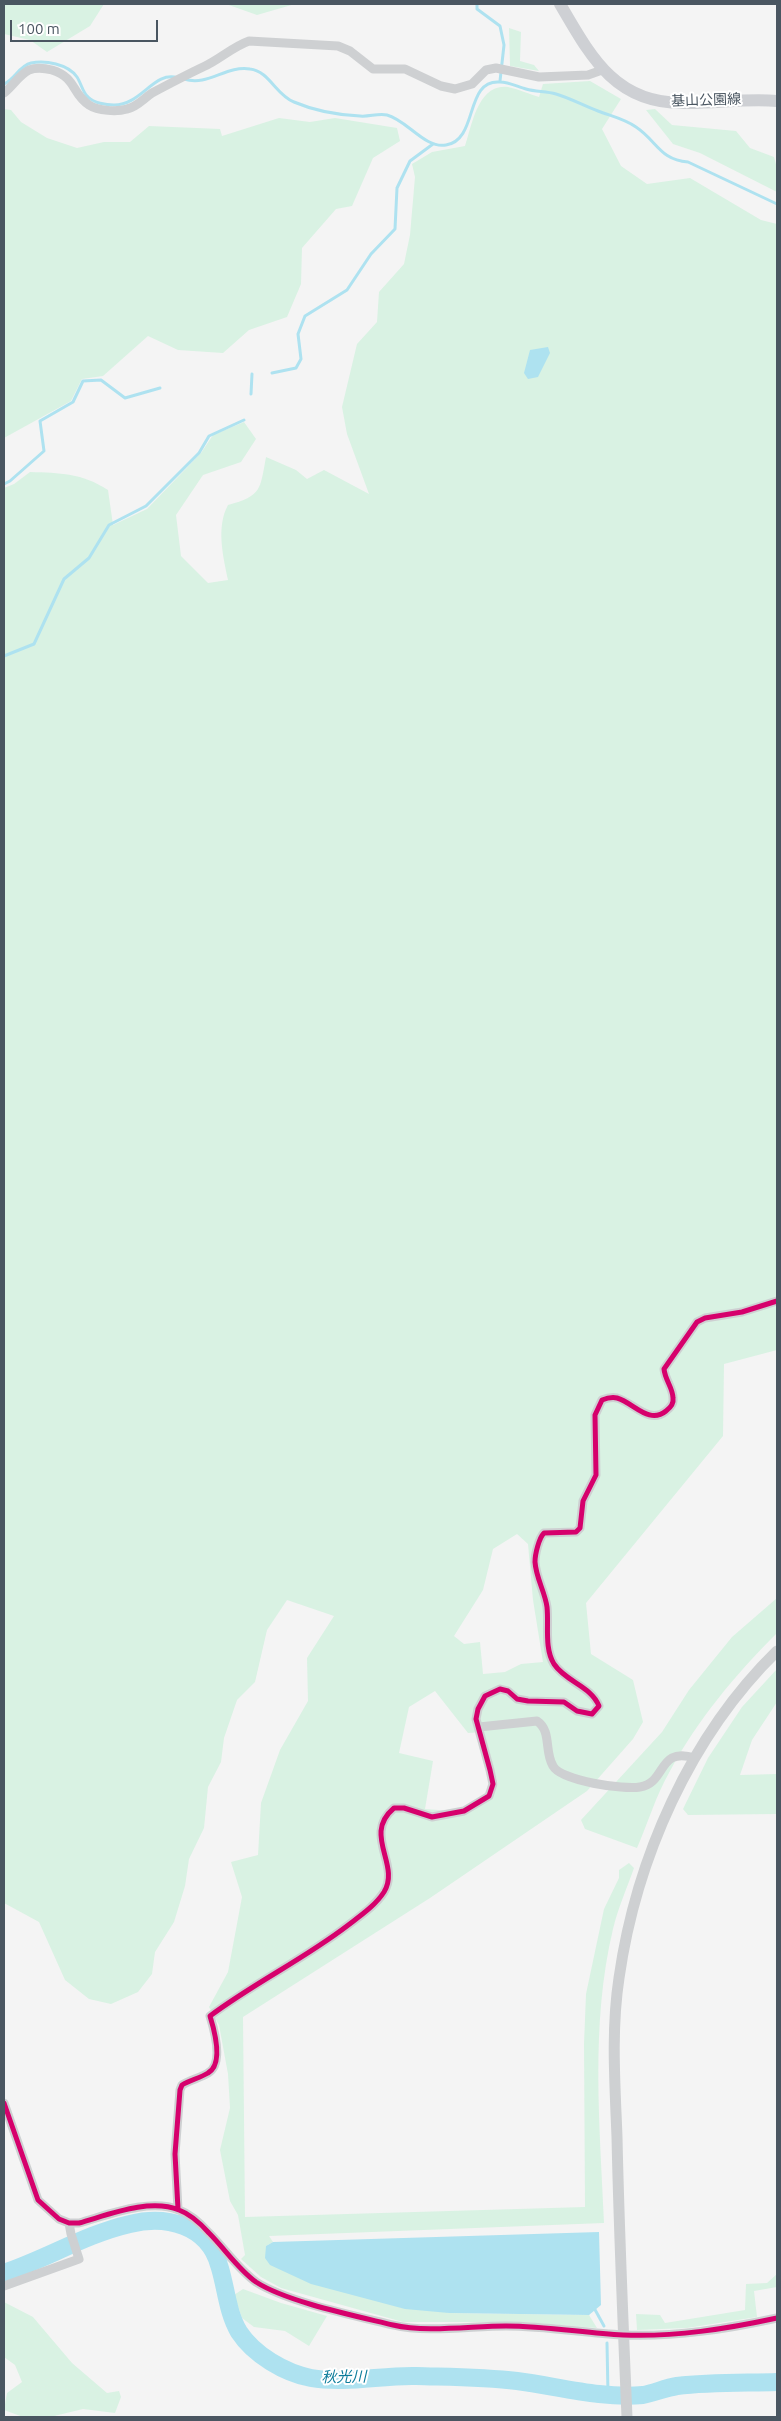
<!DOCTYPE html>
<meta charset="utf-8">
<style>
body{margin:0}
#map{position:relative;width:781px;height:2421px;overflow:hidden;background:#f4f4f4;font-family:Ubuntu,sans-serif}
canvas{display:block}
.frame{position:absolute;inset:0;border:5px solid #4a5661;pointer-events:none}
.scale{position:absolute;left:10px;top:20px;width:148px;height:22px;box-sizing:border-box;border:2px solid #4a5661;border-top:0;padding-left:6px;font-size:15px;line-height:18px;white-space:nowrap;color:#4a5661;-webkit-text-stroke:4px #fff;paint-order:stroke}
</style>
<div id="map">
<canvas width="781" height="2421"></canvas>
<div class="frame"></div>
<div class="scale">100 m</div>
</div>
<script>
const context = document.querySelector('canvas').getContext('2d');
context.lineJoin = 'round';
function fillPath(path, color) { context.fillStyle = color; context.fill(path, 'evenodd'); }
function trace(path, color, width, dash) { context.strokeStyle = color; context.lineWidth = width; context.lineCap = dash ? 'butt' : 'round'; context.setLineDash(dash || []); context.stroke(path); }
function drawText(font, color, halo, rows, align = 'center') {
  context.font = font + ' Ubuntu,"Noto Sans JP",sans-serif'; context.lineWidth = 4; context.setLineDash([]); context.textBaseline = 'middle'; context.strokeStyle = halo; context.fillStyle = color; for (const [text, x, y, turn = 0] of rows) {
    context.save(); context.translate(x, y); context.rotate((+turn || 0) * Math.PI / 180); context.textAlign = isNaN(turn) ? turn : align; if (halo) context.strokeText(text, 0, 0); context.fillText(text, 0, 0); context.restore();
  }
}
fillPath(new Path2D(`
 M4,4h100l-14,22 -43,26 -17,-12 -26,-6z
 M226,4h69l-38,11z
 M509,28l12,4 -1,29 14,4 5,6 -29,-5z
 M590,81l31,18 -19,30 19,37 26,18 43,-6 71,42 16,4v1126l-53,14 -1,72 -137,167 5,51 42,26 10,42 -10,17 -46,52 -157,107 -187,119 2,200 340,-10 -1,-163 2,-50 18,-85 15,-31v-8l10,-7 5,5c-7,20 -16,40 -21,61 -23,96 -13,197 -9,294l-335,13 4,6 -7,4 183,67 140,2 8,13 -74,-6h-120l-122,-34 -20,-11 -20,-18 4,-4 -7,-40 -8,-14 -10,-51 10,-42 -2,-34 -9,-49 -10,-18 19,-35 14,-75 -11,-35 27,-7 3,-52 19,-53 28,-49 -1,-43 27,-42 -47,-16 -20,30 -12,52 -18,18 -13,38 -3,24 -13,25 -4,41 -15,31 -4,27 -11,36 -19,30 -3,22 -14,18 -27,12 -22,-5 -24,-19 -26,-58 -35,-19v-1415l10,-4 16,-12c30,1 52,1 78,18l5,35 34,-16 54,-56 12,-18 31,-13 12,17 -15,23 -38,13 -27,40 5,41 27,27 20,-3c-5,-24 -12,-53 0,-75 34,-9 32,-16 38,-48l30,13 11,9 17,-9 45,24 -22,-60 -5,-27 15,-63 20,-22 2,-30 25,-28 6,-29 5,-58 -3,-13 20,-12 33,-6c7,-21 13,-63 43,-59 10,2 21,7 31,10l4,-13zM517,1534l11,10 5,56 10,62 -22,2 -16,8 -22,2 -3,-32 -16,2 -10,-8 29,-46 10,-41zM435,1691l33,42 16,-1 14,52 -6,14 -27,14 -40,-3 8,-48 -34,-8 10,-46z
 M4,109l7,1 10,12 26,16 30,10 27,-6h26l19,-16 71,3 2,7 57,-18 31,4 25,-4 62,10 3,13 -27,17 -21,48 -16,3 -34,39 -1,36 -14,33 -38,13 -26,23 -45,-3 -30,-14 -45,40 -21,3 -11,22 -67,37z
 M655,109l17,16 64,6 14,17 24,9 3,11v24l-77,-39 -27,-9 -27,-34z
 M777,1598v35c-41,41 -79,86 -107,138 -14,24 -22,52 -33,77l-52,-19 -4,-9 81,-88 27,-42 43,-53z
 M777,1669v33l-25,38 -12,35 37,-1v40l-89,1 -5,-6 25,-51 34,-51z
 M777,2274v13l-23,4 3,26 -70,11 -50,2 -1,-16 24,1 5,8 80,-13 1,-26 21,-1z
 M243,2289l38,14 46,13 -18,30 -24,-15 -31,-4 -12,-9 -8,-23z
 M4,2302l29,15 39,46 35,30 12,-2 2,6 -6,16 -32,-4 -33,8h-27l-19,-7 3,-17 15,-11 -7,-17 -11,-8z`), '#d9f2e3');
fillPath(new Path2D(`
 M548,347l2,6 -12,24 -10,2 -4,-6 6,-23z
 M599,2232l2,73 -12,10 -140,-2 -44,-4 -94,-25 -41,-19 -5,-7 1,-12 7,-4z`), '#aee2f0');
trace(new Path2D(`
 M477,4v5l23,17 4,19 -4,36
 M184,79c24,8 42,-14 66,-10 19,2 26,26 44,33 21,9 44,13 66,14 9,1 18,-3 27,-1 20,5 38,34 59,30 33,-5 18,-66 54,-63 9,0 18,5 26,7 10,3 20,2 30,5 14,4 28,12 42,17 13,5 27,8 38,16 21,14 24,33 52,35l89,42
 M4,84c11,-5 15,-18 27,-21 14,-3 37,1 46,14 4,6 6,16 11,20 6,6 18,8 26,8 28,0 40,-35 64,-27
 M272,373l24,-5 5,-9 -3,-25 7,-18 42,-26 24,-36 24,-25 2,-41 13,-27 23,-17
 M251,394l1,-20
 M4,484l6,-3 34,-30 -4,-30 33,-19 10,-21 18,-1 24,18 35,-10
 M4,656l30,-12 30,-65 25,-21 20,-33 37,-19 53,-53 10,-17 35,-16
 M593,2306l11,20
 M607,2343l1,51`), '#aee2f0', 3);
trace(new Path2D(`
 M4,2273c42,-14 82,-39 126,-49 36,-9 78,1 89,41 7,21 8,47 20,67 15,23 46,41 72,46 35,6 71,-3 105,-2 33,1 68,1 101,5 40,5 85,18 126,14 11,-2 22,-7 34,-9 33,-4 67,-3 100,-4`), '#aee2f0', 18);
trace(new Path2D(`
 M4,93c9,-7 15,-18 25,-23 8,-3 15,-2 23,0 25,8 19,23 37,35 9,6 28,7 38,4 10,-2 16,-10 25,-16 17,-9 34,-18 51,-26 16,-7 29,-20 46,-26l89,5 12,5 23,18h32l36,17 14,3 17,-5 14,-14 10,-2 43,9 49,-2 14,-5
 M479,1727l58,-6c15,10 7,31 16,45 8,15 71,24 87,21 27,-4 17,-41 55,-29
 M4,2103l34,97 21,19 10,4h10c29,-8 70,-25 100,-13 11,4 22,14 30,23 16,16 29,36 47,49 31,20 100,34 137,43 33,8 79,1 113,1 40,0 78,7 117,9 53,2 103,-6 154,-17
 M178,2209l-3,-55 5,-64 2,-5c8,-5 18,-7 26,-12 16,-9 6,-44 2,-57 44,-33 94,-57 137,-90 13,-10 28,-20 37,-34 17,-28 -22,-57 10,-84h10l28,9 32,-6 25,-15 4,-12 -3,-14 -14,-51 2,-10 7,-13 15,-7 8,2 9,8 11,2 36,1 13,9 15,3 7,-8c-8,-20 -33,-24 -45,-42 -10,-16 -5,-39 -7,-57 -2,-15 -11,-29 -12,-45 0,-8 4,-24 9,-29l32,-1 4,-4 3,-27 13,-26 -1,-60 7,-15c5,-2 10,-3 15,-2 17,5 32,27 49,13 4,-3 8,-7 7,-13 0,-10 -8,-18 -9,-29l33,-47 8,-4 37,-6 35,-11
 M4,2286l75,-27 -8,-25 -2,-11`), '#ced0d2', 9);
trace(new Path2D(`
 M627,2417c-4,-93 -8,-187 -10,-280 -2,-53 -6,-106 2,-159 17,-119 71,-242 158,-327`), '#ced0d2', 11);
trace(new Path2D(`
 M560,4c30,51 54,99 122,99 32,1 63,-5 95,-2`), '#ced0d4', 12);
trace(new Path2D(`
 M4,2103l34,97 21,19 10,4h10c29,-8 70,-25 100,-13 11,4 22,14 30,23 16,16 29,36 47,49 31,20 100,34 137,43 33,8 79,1 113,1 40,0 78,7 117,9 53,2 103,-6 154,-17
 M178,2209l-3,-55 5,-64 2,-5c8,-5 18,-7 26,-12 16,-9 6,-44 2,-57 44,-33 94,-57 137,-90 13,-10 28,-20 37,-34 17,-28 -22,-57 10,-84h10l28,9 32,-6 25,-15 4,-12 -3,-14 -14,-51 2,-10 7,-13 15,-7 8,2 9,8 11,2 36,1 13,9 15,3 7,-8c-8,-20 -33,-24 -45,-42 -10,-16 -5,-39 -7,-57 -2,-15 -11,-29 -12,-45 0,-8 4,-24 9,-29l32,-1 4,-4 3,-27 13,-26 -1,-60 7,-15c5,-2 10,-3 15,-2 17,5 32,27 49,13 4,-3 8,-7 7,-13 0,-10 -8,-18 -9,-29l33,-47 8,-4 37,-6 35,-11`), '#d6006c', 5);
drawText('14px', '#4a5661', '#fff', [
 ["基山公園線",706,100,-2]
]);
drawText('italic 15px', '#0c7c9b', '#fff', [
 ["秋光川",344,2377,-1]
]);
</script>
